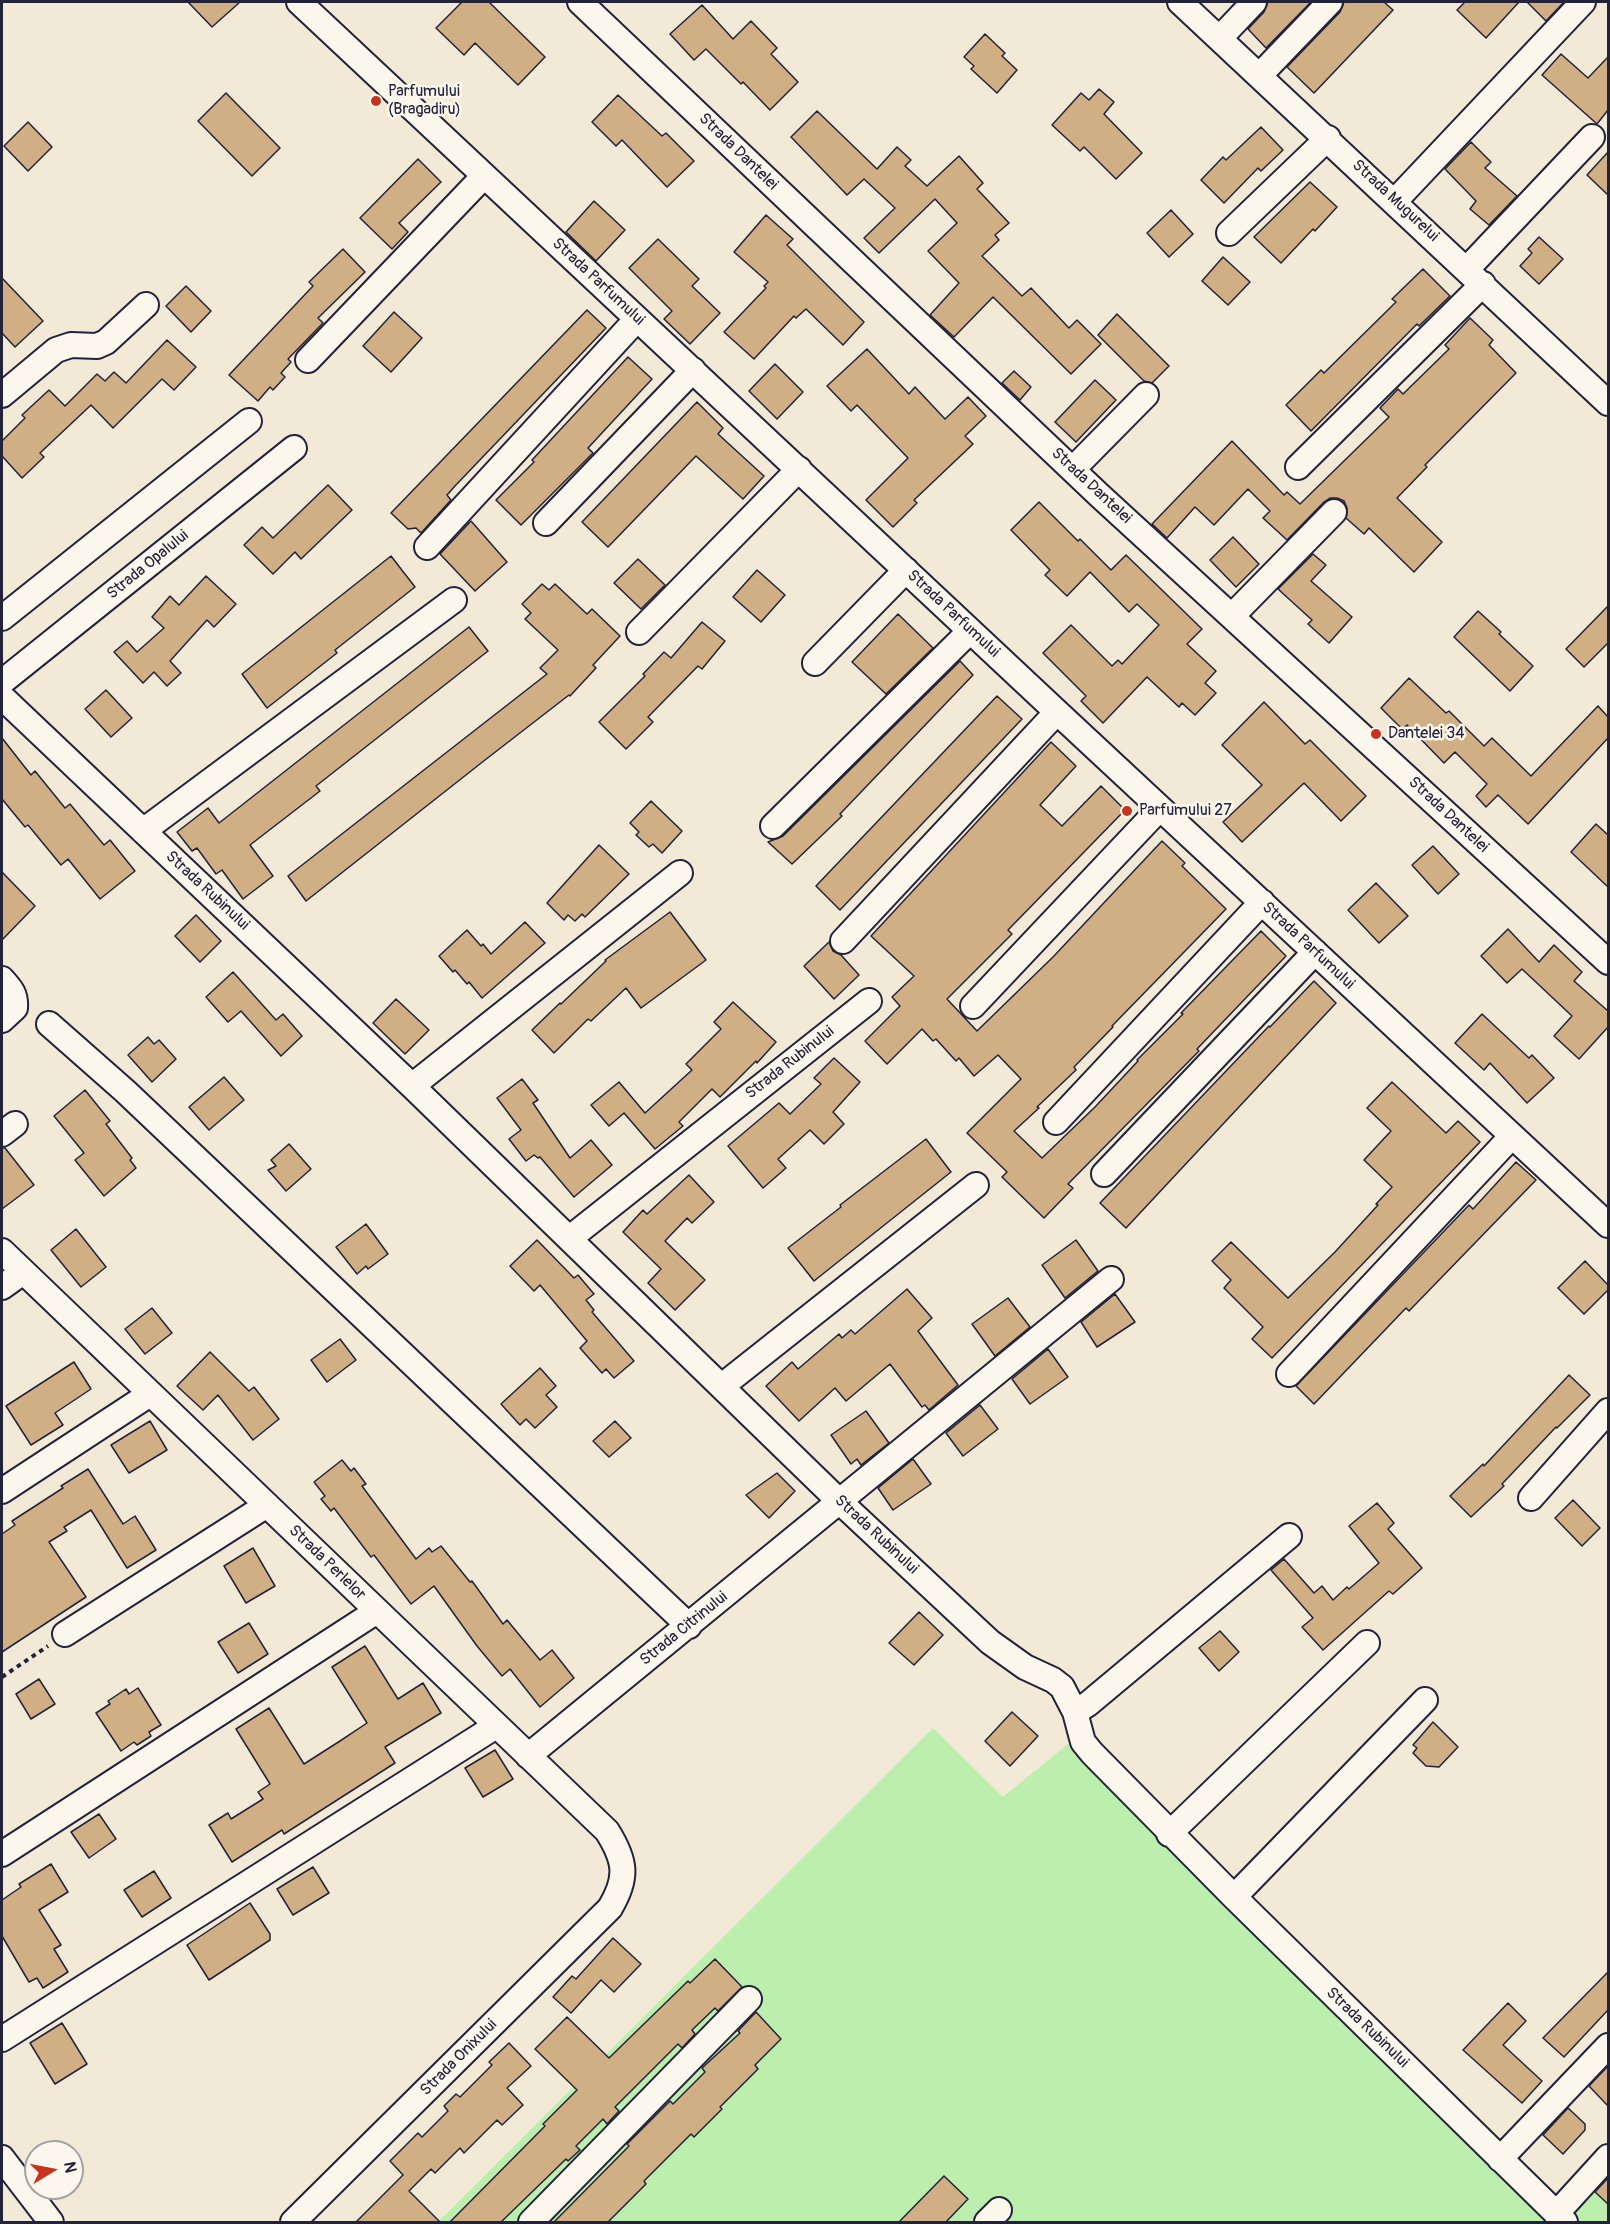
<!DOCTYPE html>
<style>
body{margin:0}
#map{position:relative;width:1610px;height:2224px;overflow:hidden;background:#f3e9d7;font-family:Pangolin,sans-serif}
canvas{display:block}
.frame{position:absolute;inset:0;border:3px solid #22223b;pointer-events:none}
.north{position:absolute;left:24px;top:2140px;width:60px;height:60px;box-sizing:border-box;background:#fbf7ec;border:2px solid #a4a2a5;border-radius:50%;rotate:80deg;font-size:16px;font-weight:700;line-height:24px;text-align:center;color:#22223b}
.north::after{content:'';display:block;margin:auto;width:21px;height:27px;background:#c8321e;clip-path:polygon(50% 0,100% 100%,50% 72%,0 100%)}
</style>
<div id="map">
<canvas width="1610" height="2224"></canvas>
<div class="frame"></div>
<div class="north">N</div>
</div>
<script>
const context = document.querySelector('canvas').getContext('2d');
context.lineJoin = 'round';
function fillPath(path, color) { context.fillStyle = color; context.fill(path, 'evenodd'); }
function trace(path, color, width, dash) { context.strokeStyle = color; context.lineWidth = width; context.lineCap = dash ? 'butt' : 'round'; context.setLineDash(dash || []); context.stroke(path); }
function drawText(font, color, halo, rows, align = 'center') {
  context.font = font + ' Pangolin,sans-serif'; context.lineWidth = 5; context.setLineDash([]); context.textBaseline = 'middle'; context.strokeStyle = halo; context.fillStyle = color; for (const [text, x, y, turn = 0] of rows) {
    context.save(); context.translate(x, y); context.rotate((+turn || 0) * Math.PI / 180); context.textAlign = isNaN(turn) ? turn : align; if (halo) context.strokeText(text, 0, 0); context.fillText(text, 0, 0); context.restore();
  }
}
fillPath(new Path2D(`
 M933,1728l70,69 65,-53 483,460 57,-63v81h-1170z`), '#bceead');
const building = new Path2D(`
 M188,2h52l-28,25z
 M462,2h27l56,55 -27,28 -43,-42 -11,12 -28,-27z
 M1268,2h43l-45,46 -18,-19 16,-17z
 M1344,2h40l9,8 -79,83 -27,-26 53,-55z
 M1465,2h54l-33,36 -29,-28z
 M1527,2h37l-18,19z
 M702,5l31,34 18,-18 26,27 -6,6 27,28 -28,28 -27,-28 -2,2 -35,-35 -12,11 -24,-26z
 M985,34l20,19 -3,3 15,14 -20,23 -26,-24 3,-3 -10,-9z
 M1561,54l27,24 20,-21v53l-11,14 -55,-49z
 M1099,89l15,13 -10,12 38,39 -26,26 -32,-32 -4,4 -28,-26 29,-32 8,7z
 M226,93l54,55 -28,28 -54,-55z
 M618,95l44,41 4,-3 28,28 -27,26 -45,-47 -6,6 -24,-24z
 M817,111l60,58 20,-22 14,13 -6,6 22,20 32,-30 24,27 -6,6 32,34 -14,12 4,5 -17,16 40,40 9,-8 38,40 8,-8 24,24 -30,30 -78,-77 -39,40 -24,-22 29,-32 -31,-32 29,-28 -22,-24 -56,54 -15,-15 31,-30 -31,-29 -17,16 -56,-58z
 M28,122l24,25 -24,24 -24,-25z
 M1261,127l22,23 -22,21 -3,-3 -34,35 -23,-23 22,-23 3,3z
 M1471,142l20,20 -6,6 32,28 -28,29 -19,-16 6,-8 -31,-32z
 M1608,152v43l-21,-20z
 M418,159l23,23 -42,41 9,9 -16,17 -32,-31z
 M1310,182l27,25 -22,24 -2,-2 -32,34 -27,-26z
 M594,201l31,29 -29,31 -30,-29z
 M1171,210l22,24 -24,23 -22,-24z
 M766,215l27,24 -6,6 77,77 -21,23 -37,-36 -10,9 -2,-2 -40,43 -30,-27 42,-44 -2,-2 4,-4 -34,-30z
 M1539,237l24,22 -24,25 -19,-18 12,-13 -4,-4z
 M658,239l41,40 -7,7 28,27 -30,31 -26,-25 8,-8 -43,-43z
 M343,249l22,23 -47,46 5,5 -35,36 3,3 -10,11 4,4 -12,13 -3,-3 -12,14 -29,-26 84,-89 -4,-4z
 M1223,257l27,25 -22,23 -26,-24z
 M1423,269l27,27 -31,30 -2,-2 -106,107 -25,-26 35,-35 3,3 72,-71 -4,-3z
 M2,278l41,43 -28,26 -13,-14z
 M186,286l25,25 -20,21 -25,-26z
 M587,310l19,18 -151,158 -8,9 4,5 -30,33 -5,-5 -8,1 -17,-16z
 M394,312l28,26 -31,34 -28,-26z
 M1117,314l52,52 -17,17 -8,-2 -46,-46z
 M1470,318l23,22 -4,5 27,28 -91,92 2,2 -30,31 45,44 -28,30 -45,-44 -5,6 -18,-16 1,-10 -3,-7 -7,-3h-7l-6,4 -37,38 -24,-22 7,-7 -22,-22 -34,36 -19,-18 -28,31 -15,-14 80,-83 52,54 3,-3 13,12 89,-87 -9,-9 18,-19 5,5 46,-45 -4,-4z
 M167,340l29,27 -22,23 -12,-11 -49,49 -22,-23 -51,48 4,4 -22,21 -20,-22v-15l23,-23 -3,-3 27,-25 16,16 32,-32 8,7 9,-9 12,11z
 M867,349l42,45 6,-7 30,32 23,-22 18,19 -21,20 8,8 -59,56 3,3 -24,24 -27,-27 42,-42 -51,-53 -6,6 -24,-25z
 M628,357l24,22 -64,69 5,5 -72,72 -25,-25 38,-38 -2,-2z
 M775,364l28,28 -26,27 -28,-28z
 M1014,371l17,16 -11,13 -18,-17z
 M1095,380l21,20 -40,42 -21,-20z
 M697,402l26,26 -5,6 46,42 -21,23 -47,-43 -88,91 -26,-25z
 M328,485l24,25 -51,49 -6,-7 -22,22 -29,-29 18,-18 11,11z
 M1039,502l39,39 2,-2 31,31 15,-15 76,74 -15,15 29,27 -11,12 11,10 -21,22 -13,-12 -3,4 -32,-30 -44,46 -22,-22 5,-5 -43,-43 28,-28 41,41 6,-6 4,4 37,-39 -22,-21 -8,8 -39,-40 -23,24 -22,-21 5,-5 -39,-40z
 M471,521l36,41 -32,29 -35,-37z
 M1233,537l26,27 -23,23 -26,-27z
 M1313,554l13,11 -15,16 41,36 -23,26 -21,-19 4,-4 -34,-31z
 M391,556l24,31 -80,63 2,3 -70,55 -25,-34z
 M638,559l27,26 -24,24 -27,-26z
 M757,570l28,25 -24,27 -28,-25z
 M206,576l30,28 -22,23 -7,-7 -37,41 11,12 -14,13 -13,-14 -11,11 -29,-31 13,-11 10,11 27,-24 -12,-11 18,-21 9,9z
 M542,584l7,6 6,-6 32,30 5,-5 28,27 -27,29 3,3 -26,28 -1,-1 -84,65 -179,141 -18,-25 259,-202 -7,-6 18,-18 -33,-31 6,-6 -9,-9z
 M1608,606v37l-24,24 -18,-18z
 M1478,611l23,21 -2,2 34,32 -23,25 -56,-54z
 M898,614l35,34 -47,46 -34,-32z
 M702,622l23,19 -23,28 -4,-3 -50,51 5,5 -27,27 -27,-27 46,-46 -2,-2 21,-22 7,6z
 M469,627l19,24 -172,135 4,5 -70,54 23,31 -30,23 -21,-29 -6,4 -19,-26 -5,3 -15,-19 31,-24 11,15z
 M960,661l13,14 -133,139 2,2 -50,48 -24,-22 15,-6z
 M1409,678l37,35 3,-2 35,35 8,-8 39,38 67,-70 10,11v21l-80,86 -30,-29 -12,12 -10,-11 11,-12 -32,-32 -11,11 -37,-38 -4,5 -22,-22z
 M106,690l26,28 -21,19 -26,-28z
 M997,696l25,23 -182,191 -24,-24z
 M1264,702l41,42 5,-4 56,56 -25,25 -37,-38 -62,59 -19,-20 39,-37 -40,-40z
 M2,738l29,37 4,-4 30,37 5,-4 34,41 6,-5 25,31 -35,28 -32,-40 -7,6 -33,-40 -3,2 -23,-28z
 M1051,742l25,24 -36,39 22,21 39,-40 24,24 -117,120 4,4 -65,65 30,32 76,-74 109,-116 23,22 -3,3 44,43 -114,117 1,1 -39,40 2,3 -39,37 2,1 -25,23 28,27 53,-51 43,-46 -1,-1 46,-46 -2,-1 80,-82 25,25 -89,93 2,2 -131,133 5,4 -29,30 -42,-41 5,-5 -40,-39 54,-54 -23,-24 -24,21 -15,-18 -3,3 -20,-22 -3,2 -11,-12 -35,35 -22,-23 35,-35 -8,-9 22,-21 -43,-40z
 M651,801l31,30 -20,22 -9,-9 -4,3 -13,-12 3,-3 -9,-9z
 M1596,824l12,11v52l-37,-35z
 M599,845l30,29 -44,43 -3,-3 -7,7 -7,-6 -4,5 -17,-17z
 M1433,846l26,28 -21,20 -26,-29z
 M2,872l33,34 -33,34z
 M1376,883l32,33 -29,27 -31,-33z
 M670,912l36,48 -65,48 -15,-20 -35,33 -3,-2 -34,34 -22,-23 28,-27 1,1 45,-43 -1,-1z
 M196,915l25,26 -21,21 -25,-26z
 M525,922l20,21 -63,55 -13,-16 -2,2 -12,-14 -2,2 -14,-16 28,-26 14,16 2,-2 8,10z
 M1508,929l31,33 15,-17 28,27 -8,9 34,30v16l-29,32 -25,-23 18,-20 -50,-47 -15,14 -26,-27z
 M829,942l4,9 8,4 18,20 -25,24 -30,-33z
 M233,972l43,48 7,-6 19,22 -21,20 -40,-45 -13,11 -22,-25z
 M1314,981l22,22 -210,225 -26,-25 169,-177 1,1z
 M396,999l33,31 -24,24 -32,-31z
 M733,1002l43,40 -19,21 -1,-2 -36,36 -8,-8 -33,33 4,4 -28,23 -31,-36 -15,13 -18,-21 28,-23 26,31 47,-43 -6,-6 35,-35 -7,-7z
 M1482,1014l47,44 3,-3 22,23 -27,25 -37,-40 -6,7 -29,-27z
 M148,1037l6,7 5,-4 17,19 -24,23 -24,-27z
 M834,1058l26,24 -27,30 11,12 -20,20 -14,-14 -32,29 8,9 -23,20 -35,-42 51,-43 11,11 31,-30 -7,-6z
 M224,1077l20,23 -35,30 -20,-23z
 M522,1079l16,21 -5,3 37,55 21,-18 21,25 -38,32 -34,-40 -2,1 -4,-3 -8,6 -17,-22 12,-9 -24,-32z
 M1392,1082l54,51 12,-12 22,21 -208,216 -20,-19 11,-12 -39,-39 7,-8 -19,-19 19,-19 57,56 47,-46 43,-47 -2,-1 16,-17 -28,-27 27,-29 -24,-23z
 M85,1090l25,31 -4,3 26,34 -2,2 6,8 -32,28 -29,-36 9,-7 -30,-37z
 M926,1139l25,33 -137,109 -26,-33 53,-41 -1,-2z
 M289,1144l22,25 -25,22 -18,-21 8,-4 -5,-6z
 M2,1148h3l29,37 -32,24z
 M1516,1162l20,18 -127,131 -3,-3 -92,96 -18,-18 173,-181 4,4z
 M689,1175l25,27 -22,21 -5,-5 -22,23 40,39 -30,30 -27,-27 13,-14 -38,-37 20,-22 4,4z
 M366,1224l22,30 -20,15 -2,-3 -9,8 -21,-27z
 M76,1229l30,38 -25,20 -30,-37z
 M537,1240l37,38 4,-3 16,19 -8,6 8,10 -2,2 42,49 -20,17 -8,-9 -4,4 -22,-25 7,-7 -47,-56 -6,6 -24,-25z
 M1076,1240l22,31 -33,27 -23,-33z
 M1585,1261l23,24v5l-24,24 -26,-26z
 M907,1289l25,29 -14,13 40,54 -29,25 -4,-5 -3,2 -32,-43 -44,37 -11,-13 -36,33 -33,-35 26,-24 6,7 41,-35 3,4 9,-8 4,4z
 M1115,1294l20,28 -38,25 -16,-25z
 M1008,1298l22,29 -35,29 -23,-32z
 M152,1308l20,25 -27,21 -20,-25z
 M340,1339l16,21 -29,22 -16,-22z
 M1048,1349l20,28 -38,27 -18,-25z
 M210,1352l39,39 5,-4 25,32 -26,21 -35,-45 -15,15 -26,-24z
 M74,1362l17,27 -36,24 8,12 -32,20 -25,-39z
 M540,1368l16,18 -10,9 11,12 -22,21 -9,-9 -6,6 -19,-21z
 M1569,1375l21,20 -33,33 -1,-1 -54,57 2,2 -33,31 -21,-21 33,-32 1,2z
 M980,1405l18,24 -35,27 -17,-23z
 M866,1411l23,32 -28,22 -4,-6 -6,5 -20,-29z
 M150,1421l17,29 -38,23 -18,-28z
 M615,1421l16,17 -22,19 -16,-16z
 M913,1459l18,25 -38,26 -15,-22z
 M342,1460l9,11 3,-3 12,16 -4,2 54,73 13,-11 3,4 9,-6 29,36 2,-1 31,43 4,-4 33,40 12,-10 22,28 -34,29 -30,-38 -8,7 -25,-30 -43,-60 -23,18 -37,-49 -3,2 -37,-49 -3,3 -10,-12 4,-3 -11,-14z
 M88,1469l35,55 12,-8 21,34 -29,18 -36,-58 -27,17 3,4 -18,11 37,55 -84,55v-118l13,-9 -3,-4 51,-33 -2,-2z
 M777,1473l18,18 -26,27 -23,-23z
 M1573,1500l27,28 -18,18 -27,-28z
 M1377,1503l17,20 -6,6 34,39 -29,26 -4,-3 -66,59 -21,-23 11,-9 -42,-48 13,-11 30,34 8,-7 11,14 14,-13 2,2 30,-26 -30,-37z
 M253,1548l22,38 -29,17 -22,-37z
 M919,1612l24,23 -29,30 -25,-22z
 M249,1623l19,31 -30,19 -20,-31z
 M1220,1631l19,21 -20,19 -20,-23z
 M365,1646l33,53 25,-16 18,30 -56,34 10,16 -111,71 -2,-4 -50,32 -23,-37 19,-12 3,6 32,-20 -5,-7 12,-8 -34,-55 33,-21 35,56 36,-23 27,-18 -35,-56z
 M39,1679l16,25 -24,15 -15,-25z
 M138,1688l23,37 -12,7 2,4 -14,9 -3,-3 -13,9 -25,-38 14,-9 -2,-3 18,-12 3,5z
 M1012,1712l26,24 -28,30 -25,-25z
 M1433,1722l25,25 -19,20 -13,-1 -13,-13 4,-5 -4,-3z
 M495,1750l18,29 -30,18 -18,-29z
 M99,1814l17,25 -27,19 -18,-26z
 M51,1864l17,28 -29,18 22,35 -7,4 14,23 -25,16 -6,-10 -8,4 -27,-46v-36l19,-13 -2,-3z
 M313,1867l16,26 -36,22 -16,-26z
 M154,1871l17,27 -29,19 -18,-27z
 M250,1903l20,31v6l-61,40 -22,-35z
 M613,1938l28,26 -27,28 -13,-12 -30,33 -18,-16 19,-21 4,3z
 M715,1959l27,28 -24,24 -3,-3 -23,22 3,4 -13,14 -4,-4 -63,63 4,4 -12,13 -4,-5 -27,27 4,4 -12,11 -2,-2 -66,64h-51l96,-97 -2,-2 34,-34 -42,-41 32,-32 42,41 79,-77 2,2z
 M1608,1972v38l-44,47 -21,-19z
 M1508,2003l18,18 -23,24 39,36 -20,22 -59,-53z
 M756,2012l25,27 -26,26 3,4 -38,38 2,2 -28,28 -3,-3 -47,47 2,3 -39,39h-54l76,-77 -2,-2 43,-43 3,3 32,-32 -3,-4 38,-35 -2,-2z
 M62,2023l25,41 -32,20 -25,-41z
 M509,2043l22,23 -24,22 16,17 -21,20 -5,-5 -33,33 -4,-5 -25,25 -4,-4 -22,22 32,32h-86l48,-48 -13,-14 28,-28 4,4 26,-26 -4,-5 12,-12 4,3 32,-32 -3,-3z
 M1608,2066v40l-19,-20z
 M1568,2108l17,16v6l-22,24 -20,-19z
 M944,2176l24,23 -23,24h-47z
 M1608,2178v26l-13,-12z`);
fillPath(building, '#d1af84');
trace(building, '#22223b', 1.5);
const minor = new Path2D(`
 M299,2l758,710 551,513
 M580,2l519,493 509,467
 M1180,2l428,401
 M1220,38l34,-36
 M1260,75l70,-73
 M1395,201l188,-199
 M1229,233l99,-95
 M1467,269l125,-132
 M308,360l176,-184
 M2,395l54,-45 15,-5 26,1 9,-4 40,-37
 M1298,467l185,-183
 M1073,469l73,-74
 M546,523l147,-153
 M427,547l210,-228
 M1232,616l102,-104
 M2,618l247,-197
 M639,632l160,-163
 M815,663l91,-93
 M2,682l292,-234
 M2,697l410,389 426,414 152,142 35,25 28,13 9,7 13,25 8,30 9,11 142,144 331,325
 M773,826l197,-195
 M143,831l311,-231
 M843,941l214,-229
 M2,979c9,10 14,15 13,29l-13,12
 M973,1006l187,-198
 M49,1024l76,67 564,535
 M412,1086l268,-213
 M1056,1122l206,-220
 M2,1134l13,-10
 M1104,1174l211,-222
 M570,1238l299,-237
 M2,1251l605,580c19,30 21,47 3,77l-317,314
 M2,1287l21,-15
 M1289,1374l223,-238
 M722,1386l254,-201
 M2,1491l148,-97
 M1531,1498l77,-87
 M65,1634l202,-129
 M1075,1712l13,-8 201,-168
 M528,1756l583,-477
 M1169,1834l198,-191
 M2,1854l375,-243
 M1234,1897l191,-197
 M2,2039l494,-313
 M2,2158l49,64
 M1500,2159l108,-113
 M1556,2214l52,-57
 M531,2222l218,-223
 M987,2222l12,-12`);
trace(minor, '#22223b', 28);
trace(new Path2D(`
 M2,1677l46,-31`), '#22223b', 4, [4.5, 4.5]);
trace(minor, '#fbf7ec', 24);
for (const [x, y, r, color] of [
 [376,101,6,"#c8321e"],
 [1376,734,6,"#c8321e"],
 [1127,811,6,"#c8321e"]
]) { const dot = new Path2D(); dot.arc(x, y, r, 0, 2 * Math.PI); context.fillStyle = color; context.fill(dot); trace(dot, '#fbf7ec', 2); }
drawText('16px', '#22223b', '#fbf7ec', [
 ["Parfumului",388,92],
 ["(Bragadiru)",388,110],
 ["Dantelei 34",1388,734],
 ["Parfumului 27",1139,811]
], 'left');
drawText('16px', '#22223b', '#fbf7ec', [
 ["Strada Dantelei",738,152,44],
 ["Strada Mugurelui",1395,201,43],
 ["Strada Parfumului",598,282,43],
 ["Strada Dantelei",1091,486,43],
 ["Strada Opalului",148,565,-39],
 ["Strada Parfumului",953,614,43],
 ["Strada Dantelei",1448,815,43],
 ["Strada Rubinului",207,891,43],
 ["Strada Parfumului",1308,946,43],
 ["Strada Rubinului",790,1063,-38],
 ["Strada Rubinului",876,1535,43],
 ["Strada Perlelor",327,1563,44],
 ["Strada Citrinului",684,1629,-39],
 ["Strada Rubinului",1367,2028,44],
 ["Strada Onixului",459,2058,-45]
]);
</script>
